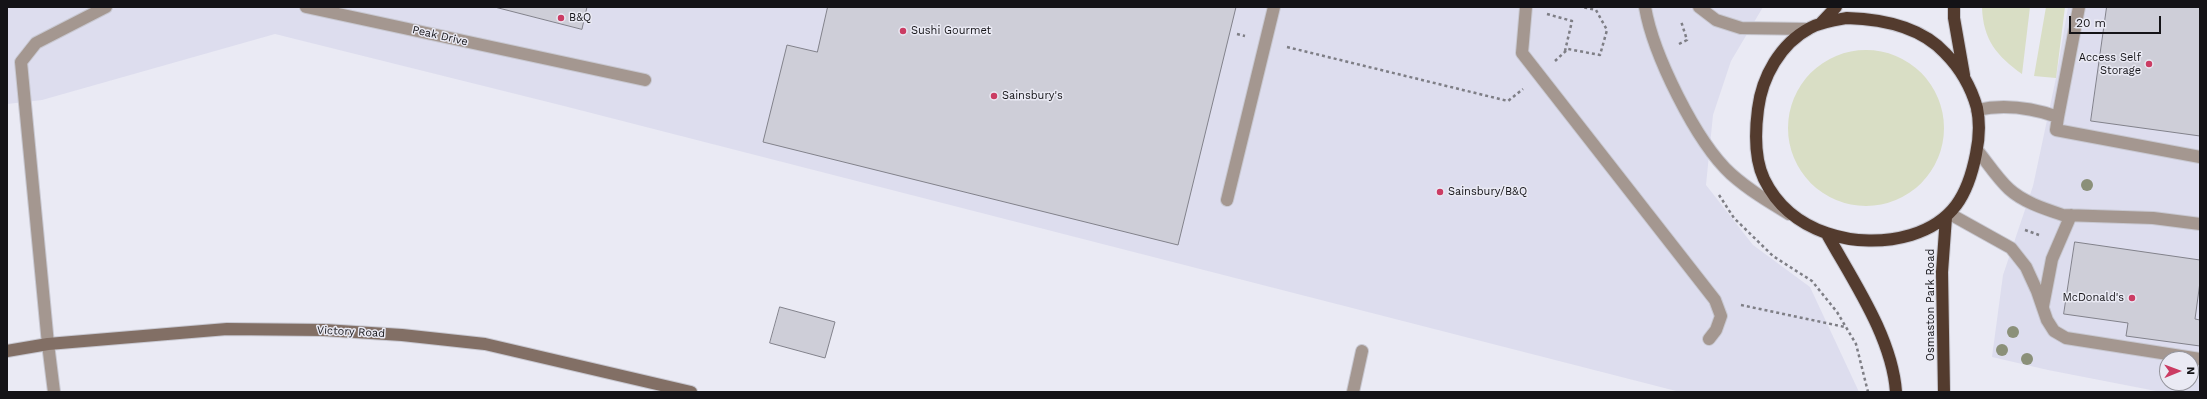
<!DOCTYPE html>
<style>
body{margin:0}
#map{position:relative;width:2207px;height:399px;overflow:hidden;background:#eaeaf4;font-family:"Work Sans",sans-serif}
canvas{display:block}
.frame{position:absolute;inset:0;border:8px solid #141317;pointer-events:none}
.north{position:absolute;left:2159px;top:351px;width:40px;height:40px;box-sizing:border-box;background:#eaeaf4;border:1px solid #94949c;border-radius:50%;rotate:89deg;font-size:11px;font-weight:700;line-height:16px;text-align:center;color:#141317}
.north::after{content:'';display:block;margin:auto;width:14px;height:18px;background:#cb3c63;clip-path:polygon(50% 0,100% 100%,50% 72%,0 100%)}
.scale{position:absolute;left:2069px;top:16px;width:92px;height:18px;box-sizing:border-box;border:2px solid #141317;border-top:0;padding-left:5px;font-size:12px;line-height:14px;white-space:nowrap;color:#141317;-webkit-text-stroke:3px #eaeaf4;paint-order:stroke}
</style>
<div id="map">
<canvas width="2207" height="399"></canvas>
<div class="frame"></div>
<div class="north">N</div>
<div class="scale">20 m</div>
</div>
<script>
const context = document.querySelector('canvas').getContext('2d');
context.lineJoin = 'round';
function fillPath(path, color) { context.fillStyle = color; context.fill(path, 'evenodd'); }
function trace(path, color, width, dash) { context.strokeStyle = color; context.lineWidth = width; context.lineCap = dash ? 'butt' : 'round'; context.setLineDash(dash || []); context.stroke(path); }
function drawText(font, color, halo, rows, align = 'center') {
  context.font = font + ' "Work Sans",sans-serif'; context.lineWidth = 3; context.setLineDash([]); context.textBaseline = 'middle'; context.strokeStyle = halo; context.fillStyle = color; for (const [text, x, y, turn = 0] of rows) {
    context.save(); context.translate(x, y); context.rotate((+turn || 0) * Math.PI / 180); context.textAlign = isNaN(turn) ? turn : align; if (halo) context.strokeText(text, 0, 0); context.fillText(text, 0, 0); context.restore();
  }
}
fillPath(new Path2D(`
 M7,7h1756l-32,54 -18,54 -7,70 47,60 57,42 49,105h-179l-1116,-286 -289,-72 -233,66 -35,4z
 M2068,7h132v385h-39l-113,-22 -56,-13 11,-82 30,-89 23,-108zM2167,359h24v24h-24z`), '#dde');
fillPath(new Path2D(`
 M1982,7h48l-8,67c-25,-18 -39,-34 -40,-67z
 M2046,7h19l-9,71 -22,-2z
 M1788 128a78 78 0 1 1 156 0a78 78 0 1 1-156 0Z`), '#d9dec5');
const building = new Path2D(`
 M495,7h92l-5,22z
 M828,7h408l-58,238 -415,-103 24,-97 30,7z
 M2107,7h93v129l-109,-15z
 M2075,242l125,18v22l-5,37 5,1v26l-74,-10 2,-13 -64,-9z
 M780,307l55,15 -10,36 -55,-15z`);
fillPath(building, '#ceced8');
trace(building, '#82828b', 1);
const lane = new Path2D(`
 M306,7l339,73
 M1526,7l-4,46 193,247 6,16 -5,14 -7,9
 M1645,7c8,47 51,135 86,167 18,16 38,28 58,40
 M1699,7l17,13 25,8 67,1
 M1977,110c27,-6 55,-2 81,7l-2,13 144,27
 M2058,117l21,-110
 M1977,150c10,12 20,28 32,39 14,13 36,20 54,26l90,3 47,6
 M1227,200l47,-193
 M1950,214l61,34 15,19 11,24 10,29 7,11 12,7 134,21
 M2043,306l9,-47 19,-44
 M48,344l-27,-282 15,-19 70,-36
 M1353,392l9,-41`);
const street = new Path2D(`
 M48,344l6,48`);
const secondary = new Path2D(`
 M7,351l41,-7 179,-15 97,1 78,5 83,9 206,48`);
const highway = new Path2D(`
 M1954,7v11l10,57
 M1847,18c34,1 74,9 98,35 16,16 26,34 32,55 3,15 2,32 -1,46 -8,41 -23,68 -65,81 -54,16 -121,-2 -147,-56 -10,-21 -9,-47 -6,-70 4,-32 22,-65 52,-81 11,-6 25,-8 37,-10z
 M1820,24l16,-17
 M1827,234c26,47 65,103 69,158
 M1944,392l-2,-120 4,-55`);
trace(lane, '#c8c8d1', 14);
trace(street, '#c8c8d1', 14);
trace(secondary, '#c8c8d1', 14);
trace(highway, '#c8c8d1', 14);
trace(new Path2D(`
 M1547,14l25,7 -7,30
 M1237,34l8,2
 M1679,44l8,-4 -6,-19
 M1287,47l221,54 15,-12
 M1555,61l13,-12 32,6 7,-25 -11,-20 -14,-3
 M1719,195l15,23 39,38 39,25 25,31 19,32 12,48
 M2025,230l14,5
 M1741,305l104,22`), '#7e7e85', 2.5, [3, 3]);
trace(lane, '#a49790', 12);
trace(street, '#a49790', 12);
trace(secondary, '#826f65', 12);
trace(highway, '#533b2e', 12);
context.fillStyle = '#8b9079';
for (const [x, y] of [
 [2087,185],
 [2013,332],
 [2002,350],
 [2027,359]
]) { context.beginPath(); context.arc(x, y, 6, 0, 2 * Math.PI); context.fill(); }
for (const [x, y, r, color] of [
 [561,18,4,"#cb3c63"],
 [903,31,4,"#cb3c63"],
 [2149,64,4,"#cb3c63"],
 [994,96,4,"#cb3c63"],
 [1440,192,4,"#cb3c63"],
 [2132,298,4,"#cb3c63"]
]) { const dot = new Path2D(); dot.arc(x, y, r, 0, 2 * Math.PI); context.fillStyle = color; context.fill(dot); trace(dot, '#eaeaf4', 1.5); }
drawText('11px', '#141317', '#eaeaf4', [
 ["B&Q",569,18],
 ["Sushi Gourmet",911,31],
 ["Access Self",2141,58,"right"],
 ["Storage",2141,71,"right"],
 ["Sainsbury's",1002,96],
 ["Sainsbury/B&Q",1448,192],
 ["McDonald's",2124,298,"right"]
], 'left');
drawText('11px', '#141317', '#eaeaf4', [
 ["Peak Drive",440,36,13],
 ["Osmaston Park Road",1931,305,-90],
 ["Victory Road",351,332,3]
]);
</script>
